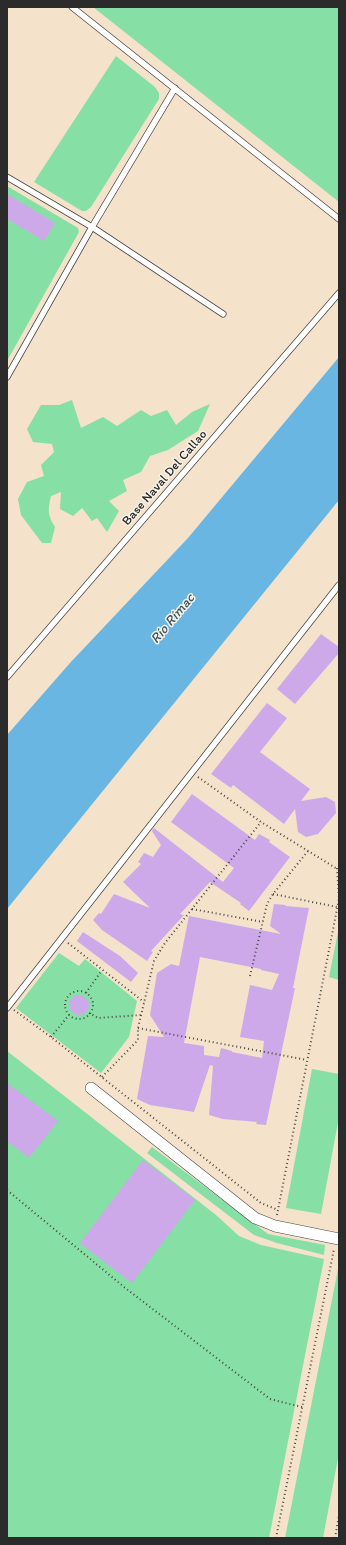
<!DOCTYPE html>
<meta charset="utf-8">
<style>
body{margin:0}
#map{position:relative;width:346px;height:1545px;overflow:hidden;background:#f4e2ca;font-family:Itim,sans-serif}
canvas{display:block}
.frame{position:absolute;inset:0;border:8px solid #2b2b2b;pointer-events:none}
</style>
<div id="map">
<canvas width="346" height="1545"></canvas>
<div class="frame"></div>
</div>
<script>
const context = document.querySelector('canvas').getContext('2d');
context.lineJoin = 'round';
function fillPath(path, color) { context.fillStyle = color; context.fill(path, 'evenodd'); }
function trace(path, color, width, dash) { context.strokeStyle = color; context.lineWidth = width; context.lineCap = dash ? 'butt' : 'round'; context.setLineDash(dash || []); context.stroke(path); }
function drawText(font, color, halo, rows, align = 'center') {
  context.font = font + ' Itim,sans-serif'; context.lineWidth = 3; context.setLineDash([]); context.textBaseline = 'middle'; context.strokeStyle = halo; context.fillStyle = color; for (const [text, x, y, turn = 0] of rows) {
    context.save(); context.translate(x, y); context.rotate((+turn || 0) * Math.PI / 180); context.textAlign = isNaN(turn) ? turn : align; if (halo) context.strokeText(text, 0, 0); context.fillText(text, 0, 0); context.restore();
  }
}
fillPath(new Path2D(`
 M93,7h246v195z
 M116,56l39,31 4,6v6l-68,108 -5,4h-4l-48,-29z
 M7,186l66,39 5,3 1,4 -72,129z
 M72,400l9,28 22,-11 14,9 24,-16 10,6 16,-6 9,15 16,-13 18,-8 -12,27 -30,19 -18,6 -9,16 -18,8 4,11 -18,10 10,10 -12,21 -10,-14 -5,3 -10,-13 -9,8 -13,-7 1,-17 -10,4c-3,13 -4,19 4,31l-4,16h-9l-21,-28 -3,-16 9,-17 17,-6 -3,-11 13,-13 -2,-8 -19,-2 -6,-13 14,-24h18z
 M339,927v53l-10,-3z
 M59,953l20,13 6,-7 52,42 -8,36 -28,36 -85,-65z
 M7,1051l209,164 23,21 22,9 63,14 -55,279h-262z
 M312,1069l27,5v43l-18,97 -35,-6z
 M152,1147l116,87 57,11 -1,10 -47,-12 -23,-8 -107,-82z
 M339,1264v189l-16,85h-38z`), '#86dfa4');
fillPath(new Path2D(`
 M339,357v143l-332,409v-174l63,-72 118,-125z`), '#69b6e2');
fillPath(new Path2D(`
 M7,194l48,29 -11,18 -37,-22z
 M321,634l18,13v6l-44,51 -18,-15z
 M267,703l20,15 -27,34 50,37 -9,12 25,-4 9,5 1,11 -18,21 -12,3 -8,-5 -3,-23 -11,15 -51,-39 -2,3 -20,-14z
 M192,794l63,46 4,-6 11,6 -1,2 21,15 -41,54 -9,-7 1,-1 -31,-21 -30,32 4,1 -33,36 2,1 -6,9 -45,-31 -9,-10 6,-7 2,1 13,-20 36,14 -27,-26 18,-18 -3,-2 6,-9 9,4 8,-12 -9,-14 2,-3 69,54 11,-14 -63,-46z
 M274,904l12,1 -1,1 24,2 -16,80h2l-29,137 -10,-1 1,-2 -34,-3 -14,-4 4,-49 -3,-1 -16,47 -44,-7 -13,-6 11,-63 16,1 -14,-22 7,-42 14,-9 8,2 10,-50 92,18 -11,-8zM200,957l61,12v1l18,4 -7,16 -22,-5 -10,52 24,4 -2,17 -30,-6v-1l-11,-3 -2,9 -15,-2v-9l-20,-3z
 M83,932l37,24 18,17 -7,9 -54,-41z
 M69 1005a10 10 0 1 1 20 0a10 10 0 1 1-20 0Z
 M7,1083l51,38 -29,37 -22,-17z
 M143,1160l52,40 -63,83 -52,-40z`), '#cea9ea');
const lane = new Path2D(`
 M72,7l267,212
 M7,177l85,50 131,87
 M7,377l85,-150 83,-139
 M7,677l332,-384
 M7,1008l332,-423`);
const street = new Path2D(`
 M91,1088l164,130 20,8 64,13`);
trace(lane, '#494643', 7);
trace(street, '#494643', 12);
trace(new Path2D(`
 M198,777l63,45 78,48
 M273,894l64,13
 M192,909l71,13
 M68,943l76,59
 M250,976l17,-72 6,-10 35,-43
 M65 1005a14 14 0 1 1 28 0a14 14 0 1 1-28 0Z
 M86,993l16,-23
 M14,1010l37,27 210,166 17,7
 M89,1013l9,5 43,-3
 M138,1028l169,32
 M51,1037l18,-22
 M102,1077l36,-37v-12l16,-67 11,-18 96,-121
 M7,1190l117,97 146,112 32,8
 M277,1215l62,-316 -2,-31
 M276,1538l58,-289
 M335,1538l4,-23`), '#494643', 2, [1, 3]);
trace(lane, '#fff', 5.5);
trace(street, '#fff', 11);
drawText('13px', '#2b2b2b', '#f7f3e8', [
 ["Base Naval Del Callao",165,478,-49]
]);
drawText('italic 14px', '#3e5562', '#f7f3e8', [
 ["Río Rímac",173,619,-50]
]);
</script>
